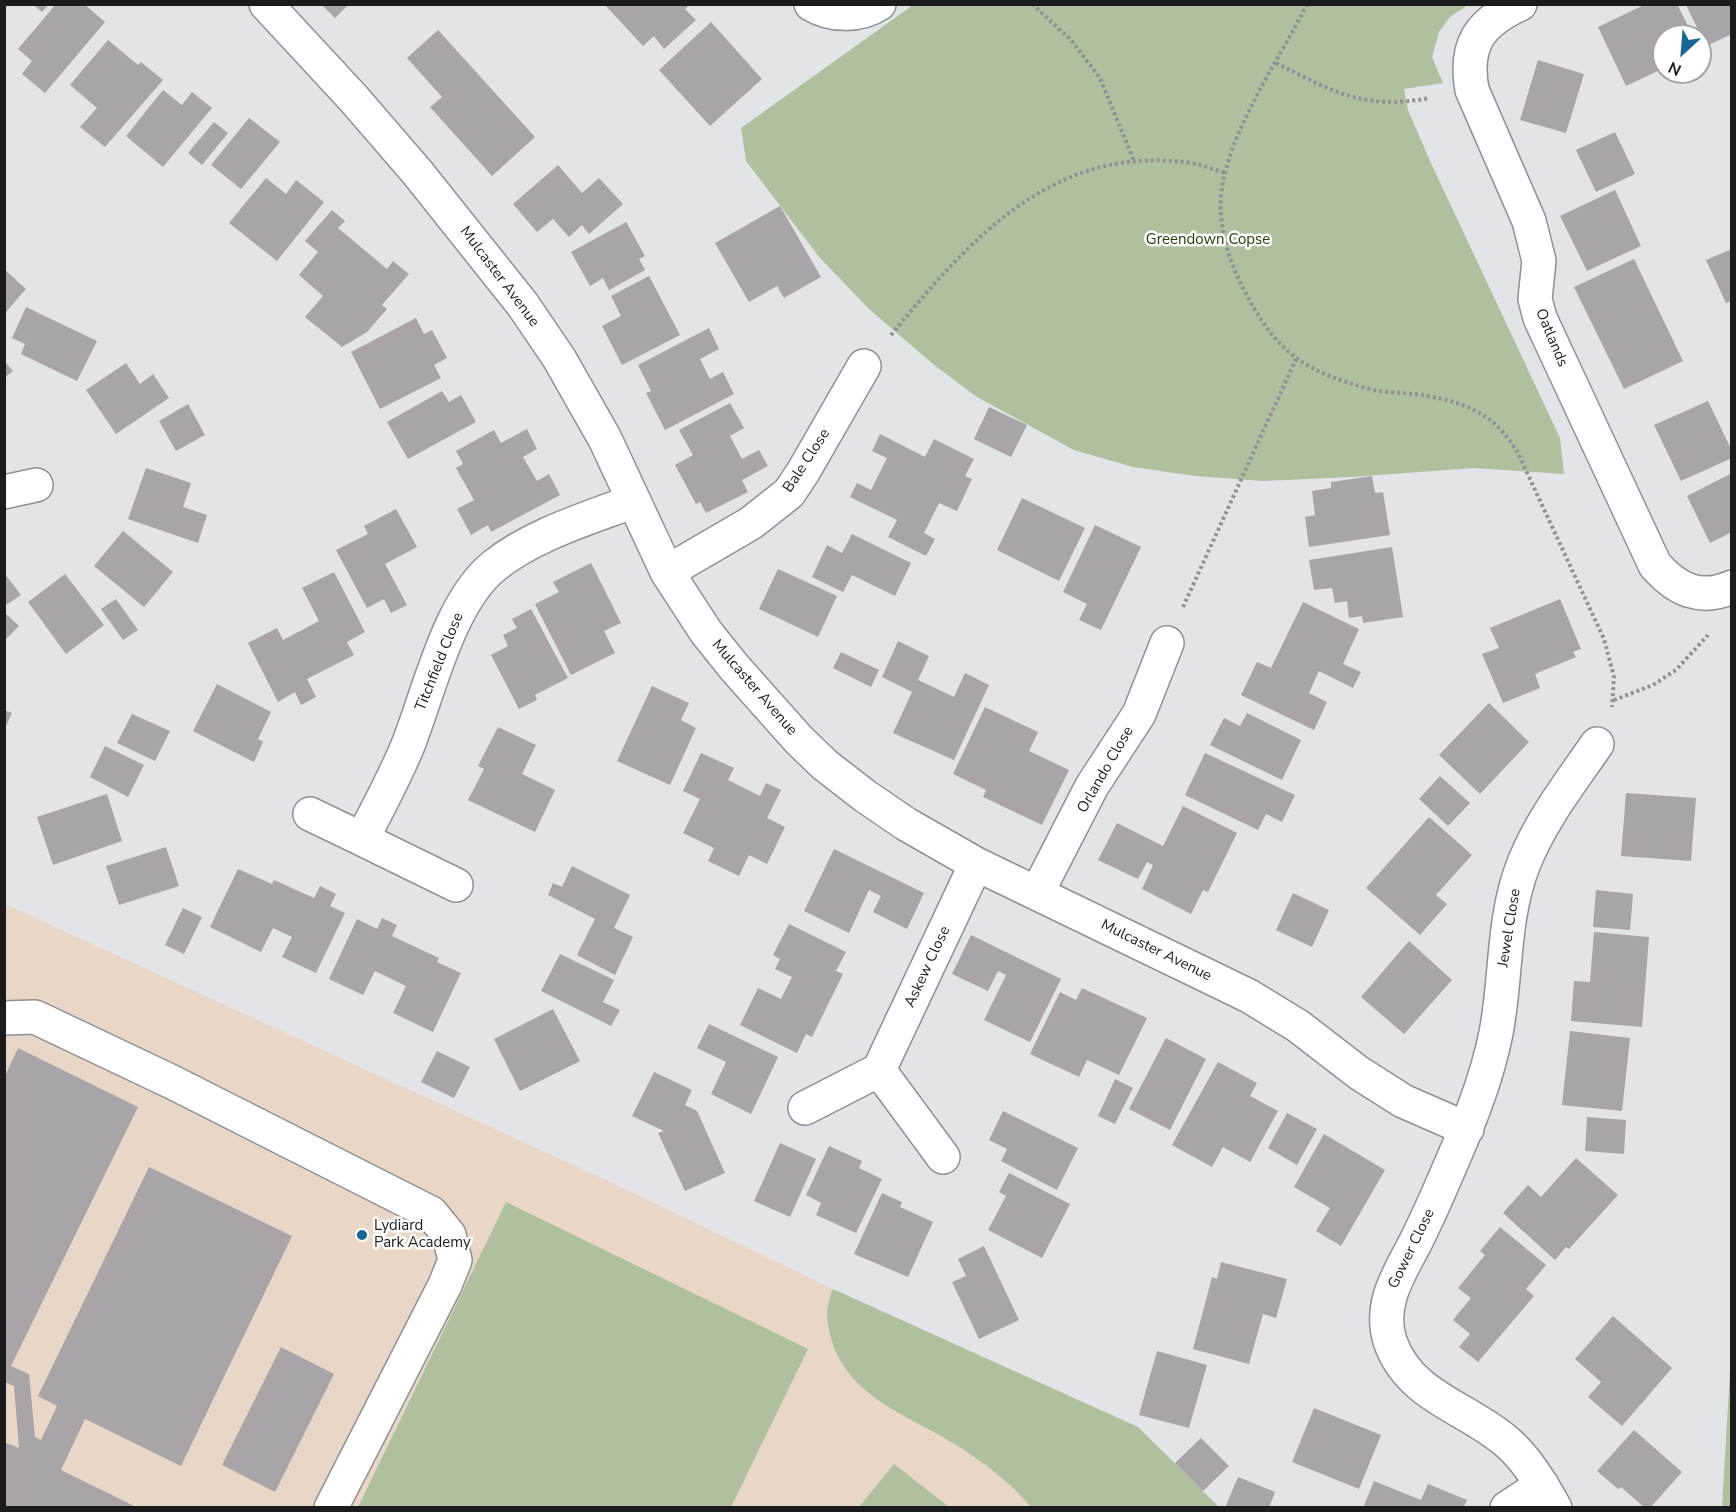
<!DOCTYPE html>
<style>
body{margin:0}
#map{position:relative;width:1736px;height:1512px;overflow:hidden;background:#e2e4e8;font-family:"Nunito Sans",sans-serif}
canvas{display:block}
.frame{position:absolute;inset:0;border:6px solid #1b1b1d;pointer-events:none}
.north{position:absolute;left:1652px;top:24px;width:60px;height:60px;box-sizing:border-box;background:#fff;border:2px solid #a4a4a5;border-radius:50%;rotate:206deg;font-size:16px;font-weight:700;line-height:24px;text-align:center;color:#1b1b1d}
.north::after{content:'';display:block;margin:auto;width:21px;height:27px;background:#186598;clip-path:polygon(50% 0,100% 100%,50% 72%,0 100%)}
</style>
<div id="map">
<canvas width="1736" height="1512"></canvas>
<div class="frame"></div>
<div class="north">N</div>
</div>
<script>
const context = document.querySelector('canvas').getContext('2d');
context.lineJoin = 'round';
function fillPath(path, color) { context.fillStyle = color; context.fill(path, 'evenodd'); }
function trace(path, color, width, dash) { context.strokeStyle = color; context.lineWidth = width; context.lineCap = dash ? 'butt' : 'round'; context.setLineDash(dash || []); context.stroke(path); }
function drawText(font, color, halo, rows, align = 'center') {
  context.font = font + ' "Nunito Sans",sans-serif'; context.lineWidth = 5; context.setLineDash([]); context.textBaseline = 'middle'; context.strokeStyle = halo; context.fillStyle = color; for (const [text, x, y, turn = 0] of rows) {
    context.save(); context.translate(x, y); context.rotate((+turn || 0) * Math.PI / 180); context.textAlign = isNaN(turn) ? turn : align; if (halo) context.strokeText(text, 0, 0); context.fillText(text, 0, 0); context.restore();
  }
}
fillPath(new Path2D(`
 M5,904l601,276 227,109 305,138 81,80 -1214,1z`), '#e8d7c6');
fillPath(new Path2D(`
 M913,5h555l-18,12 -11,15 -7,25 11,26 -39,6 4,21 22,51 130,277 4,36 -90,-6 -122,9 -89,4 -68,-5 -62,-9 -59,-17 -97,-53 -44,-33 -64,-55 -49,-51 -74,-97 -5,-33z
 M506,1202l302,147 -77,158h-373z
 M833,1289l305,138 81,80h-188c-23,-27 -48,-45 -78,-64 -46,-28 -106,-47 -122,-105 -5,-20 -6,-31 2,-49z
 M1731,1354v153h-9z
 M894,1464l55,43h-90z`), '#afc09f');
fillPath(new Path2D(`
 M33,4h16l-7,8z
 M56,4h28l21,18 -60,71 -23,-19 10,-13 -14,-12z
 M1646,4h31l16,32h-29v32l-38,18 -28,-59z
 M322,5h26l-13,13z
 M605,5h84l-4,4 11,11 -32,29 -10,-13 -11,10z
 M1686,5h46v29l-26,12z
 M711,22l51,57 -52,47 -51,-56z
 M438,30l97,107 -43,39 -62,-69 12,-10 -35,-39z
 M108,40l30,25 3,-3 22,18 -58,67 -25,-20 17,-19 -27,-23z
 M1538,60l46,14 -18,59 -46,-13z
 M163,90l19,15 10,-13 20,16 -49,59 -37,-31z
 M249,118l31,24 -39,47 -30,-24z
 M214,122l14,11 -26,32 -14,-12z
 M1615,132l20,42 -39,18 -20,-42z
 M558,165l24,28 17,-15 24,26 -34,30 -7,-9 -13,12 -16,-18 -16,13 -24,-28z
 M266,178l20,16 10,-14 28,22 -47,59 -48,-38z
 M1615,190l26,56 -54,25 -27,-55z
 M780,206l41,71 -37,21 -7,-12 -28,16 -34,-59z
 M332,210l13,11 -7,7 49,41 6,-8 16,13 -27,31 5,4 -20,23 -25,15 -37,-30 18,-21 -24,-21 19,-23 -13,-11z
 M626,222l19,34 -6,3 6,11 -36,20 -6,-12 -13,8 -19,-34z
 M1732,249v52l-6,2 -20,-43z
 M1634,259l49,102 -59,28 -50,-102z
 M5,270l21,19 -21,24z
 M649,276l31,59 -58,30 -20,-39 19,-10 -10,-20z
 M26,307l71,34 -20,40 -56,-27 4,-10 -13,-6z
 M416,318l8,16 8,-4 15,28 -13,7 7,13 -61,31 -29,-57z
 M709,328l10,21 -19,10 10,20 13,-7 11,22 -69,36 -19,-37 5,-2 -13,-26z
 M4,361l9,10 -9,7z
 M126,363l14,21 13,-10 16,24 -53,36 -30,-44z
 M442,391l7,11 12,-7 15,27 -68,37 -21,-37z
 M1708,401l24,50v7l-51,23 -27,-56z
 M730,403l14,25 -14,8 12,23 17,-9 9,16 -26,14 6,12 -42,21 -6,-11 -4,2 -21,-39 18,-10 -14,-25z
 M188,404l17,31 -29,16 -17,-30z
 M989,407l38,18 -16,32 -37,-18z
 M527,429l10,20 -14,8 14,24 12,-7 11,21 -69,37 -3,-7 -17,10 -14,-26 17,-9 -18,-32 7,-4 -7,-13 38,-21 7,13z
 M880,434l45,23 9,-18 40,20 -9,17 7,3 -15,32 -18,-8 -15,30 11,6 -9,17 -38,-19 9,-17 -47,-23 7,-14 14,7 16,-32 -15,-7z
 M146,468l45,15 -8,24 24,8 -9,28 -70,-24z
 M1732,473v59l-22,11 -23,-47z
 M1372,476l3,17 8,-1 7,43 -81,12 -4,-30 10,-2 -3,-24 19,-3v-6z
 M1022,498l63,30 -26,53 -62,-31z
 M396,509l21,38 -32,17 22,41 -16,8 -7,-14 -17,9 -31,-58 32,-16 -4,-8z
 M1095,525l46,22 -40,83 -22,-10 8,-16 -24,-12z
 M123,531l50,41 -29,35 -50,-41z
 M852,534l59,29 -16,33 -43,-21 -9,17 -31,-15 15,-32 15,8z
 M1392,547l11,70 -40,6 -1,-7 -13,2 -2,-17 -12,2 -3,-15 -18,2 -5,-30z
 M591,563l30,60 -17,8 11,22 -44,22 -36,-71 24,-12 -6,-10z
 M778,569l59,27 -19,41 -59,-28z
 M334,572l31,60 -18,10 7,13 -47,24 9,18 -15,8 -6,-13 -17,10 -30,-59 29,-15 6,12 36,-19 -17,-33z
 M4,573l17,22 -15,10 -2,-2z
 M65,574l39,51 -38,29 -38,-52z
 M116,599l22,31 -15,10 -22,-31z
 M1560,599l21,50 -8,3 3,5 -41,17 5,14 -37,15 -21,-49 17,-6 -9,-20z
 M1303,602l56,27 -16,35 18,8 -8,16 -34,-17 -10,22 18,9 -13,28 -73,-35 16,-33 14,6z
 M531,609l37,69 -33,17 2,5 -18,9 -28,-54 17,-9 -5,-11 14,-7 -5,-9z
 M4,612l15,14 -15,15z
 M898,641l31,15 -11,24 36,17 11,-24 24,12 -35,75 -61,-27 19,-41 -30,-15z
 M841,652l38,18 -8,17 -38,-19z
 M217,684l54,28 -13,27 5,3 -9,20 -61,-31z
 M652,686l37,17 -8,17 15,8 -26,57 -53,-24z
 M1489,703l40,39 -49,52 -41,-39z
 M985,707l53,25 -9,19 40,19 -27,55 -59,-28 3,-7 -33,-16z
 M4,710l8,3 -8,17z
 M1247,713l54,27 -19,40 -72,-35 14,-27 16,8z
 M132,714l38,17 -15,30 -38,-18z
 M498,727l38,18 -14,29 33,16 -20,42 -67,-32 16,-31 -6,-3z
 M105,746l39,19 -16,32 -38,-20z
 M701,753l33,15 -6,12 32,16 6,-13 15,7 -14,28 18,9 -18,37 -18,-9 -10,21 -31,-15 6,-13 -31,-15 17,-34 -17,-8z
 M1205,753l90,42 -13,27 -16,-8 -8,16 -73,-35z
 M1440,776l30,27 -22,23 -29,-27z
 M1626,793l70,5 -5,63 -70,-5z
 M107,794l15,47 -69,24 -16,-48z
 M1183,806l54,27 -29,59 -5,-2 -12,24 -49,-25 11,-24 -6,-3 -9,17 -40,-19 19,-37 46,23z
 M1429,817l43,38 -36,40 11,9 -27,31 -54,-47z
 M166,847l13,39 -60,19 -13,-39z
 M834,849l90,44 -17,36 -34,-17 8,-16 -12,-6 -20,43 -45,-22z
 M572,866l58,29 -16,33 19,9 -18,38 -38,-20 18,-36 -47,-24 5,-12 9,4z
 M238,869l34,15 2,-4 40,18 6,-12 16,8 -6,12 15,7 -29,60 -34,-16 10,-20 -19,-9 -12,24 -51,-25z
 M1596,890l37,4 -3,36 -37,-3z
 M1293,893l36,17 -17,37 -36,-17z
 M183,908l19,9 -18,37 -19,-9z
 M382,918l15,7 -5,11 47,22 -2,4 24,11 -28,59 -40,-19 13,-27 -31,-15 -12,24 -34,-16 28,-60 20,10z
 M789,924l57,28 -10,19 7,3 -31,63 -6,-3 -9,19 -57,-28 18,-37 23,11 11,-22 -17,-8 5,-10 -7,-4z
 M1594,932l55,5 -7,90 -71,-6 3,-40 16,1z
 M971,935l90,44 -31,63 -46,-22 22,-45 -8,-4 -10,20 -36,-17z
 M1409,941l43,39 -48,54 -43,-37z
 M560,954l54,26 -11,22 17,8 -9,16 -70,-35z
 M1082,988l65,30 -28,57 -32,-15 -8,17 -49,-23 30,-62 16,8z
 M553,1009l27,52 -60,30 -26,-52z
 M709,1024l69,33 -27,57 -40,-20 15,-32 -29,-14z
 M1570,1031l60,7 -8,73 -60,-6z
 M1166,1038l40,21 -36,71 -41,-21z
 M18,1048l120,59 -127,259 18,8 6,63 6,3 16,-34 -19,-10 111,-229 143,69 -111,230 -96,-47 -24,51 77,38h-134v-66l15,6 -5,-62 -9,-4v-306z
 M437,1051l33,16 -16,31 -33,-16z
 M1218,1062l39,21 -7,13 28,15 -28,51 -27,-15 -11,20 -40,-22z
 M654,1072l38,18 -7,15 12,6 28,62 -40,18 -27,-58 6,-2 -32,-15z
 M1115,1079l18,9 -18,36 -17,-8z
 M1003,1111l75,37 -21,42 -56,-29 6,-12 -18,-9z
 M1287,1113l30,16 -20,36 -29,-17z
 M1587,1117l39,3 -2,34 -39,-3z
 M1324,1134l61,36 -44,76 -25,-15 14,-23 -36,-21z
 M780,1143l36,16 -26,58 -36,-16z
 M829,1146l33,15 -3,7 23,11 -26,54 -40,-18 5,-12 -15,-8z
 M1576,1158l42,37 -49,54 -3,-2 -11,13 -52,-47 25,-28 13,12z
 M1009,1173l61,31 -28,54 -54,-28 18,-34 -7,-4z
 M882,1193l20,9 -2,5 33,15 -25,55 -54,-23z
 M1500,1227l46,38 -20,24 8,7 -56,66 -19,-15 11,-13 -17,-14 18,-22 -13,-10 27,-33 -5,-4z
 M984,1246l35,74 -40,19 -27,-57 14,-6 -8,-17z
 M1221,1262l66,17 -11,39 -13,-4 -14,50 -56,-15 19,-72 5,2z
 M1613,1316l59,52 -50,58 -34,-29 13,-15 -26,-23z
 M281,1347l53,27 -59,118 -53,-27z
 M1157,1351l50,14 -18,63 -50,-13z
 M1314,1408l67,27 -22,54 -67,-27z
 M1634,1430l48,42 -32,36h-5l-24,-21 -3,2 -21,-18z
 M1201,1438l28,28 -26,25 -28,-28z
 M1238,1477l37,15 -6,16h-44z
 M1374,1481l47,19 7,-16 39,16 -4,8h-100z`), '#a8a4a8');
const minor = new Path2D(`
 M266,4l88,95 63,73 106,133 36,53 46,81 62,133 39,60 28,35 65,73 26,25 40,31 41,28 70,40 273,132 49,30 61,47 44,28 64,28
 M811,4c20,12 48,13 68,0
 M1520,4c-41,19 -56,41 -48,86l57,131 10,40 -4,38 5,19 115,247c22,25 45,36 77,22
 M4,492l32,-7
 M667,572l84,-49 38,-30 14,-21 61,-106
 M310,814l52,25
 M456,885l-94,-46c16,-31 33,-62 46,-94 21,-53 41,-143 86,-179 38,-31 95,-48 140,-65
 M1037,893l55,-107 47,-72 28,-71
 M4,1018l31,-1 137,65 259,131 18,22 6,25 -10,25 -114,223
 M805,1108l74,-38
 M943,1157l-64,-87 97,-206
 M1507,1508l35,-23
 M1555,1508c-13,-23 -28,-49 -48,-66 -40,-35 -98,-45 -117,-101 -11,-35 7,-64 23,-94 9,-17 17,-35 25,-53 23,-53 47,-105 58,-161 11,-57 6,-115 28,-170 17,-43 47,-81 73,-119`);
trace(minor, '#8e9094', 36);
trace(new Path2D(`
 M1032,4l39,36 29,38 34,83
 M1307,4c-29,60 -92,144 -86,212 3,31 14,59 29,85 31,56 59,71 119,88 14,4 30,3 45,5 30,4 61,11 83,32 8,7 14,17 20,25l87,188 10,38 -2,30
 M1276,63c57,29 88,47 154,35
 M891,335c79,-96 163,-192 300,-172 12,2 23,7 35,10
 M1183,607l113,-248
 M1614,700l39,-15 23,-15 32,-35`), '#919295', 4, [3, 3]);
trace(minor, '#fff', 33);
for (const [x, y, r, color] of [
 [362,1235,6,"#186598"]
]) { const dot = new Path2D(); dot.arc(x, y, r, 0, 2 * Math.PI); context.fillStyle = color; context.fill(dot); trace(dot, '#fff', 2); }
drawText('15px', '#263d02', '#fff', [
 ["Greendown Copse",1208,240]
]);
drawText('15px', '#1b1b1d', '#fff', [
 ["Mulcaster Avenue",499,277,53],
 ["Oatlands",1551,338,67],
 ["Bale Close",807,461,-57],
 ["Titchfield Close",440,662,-68],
 ["Mulcaster Avenue",754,688,49],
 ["Orlando Close",1106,770,-60],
 ["Jewel Close",1510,928,-81],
 ["Mulcaster Avenue",1156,951,26],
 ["Askew Close",928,967,-65],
 ["Gower Close",1412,1249,-64]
]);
drawText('15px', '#1b1b1d', '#fff', [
 ["Lydiard",374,1226],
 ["Park Academy",374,1243]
], 'left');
</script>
